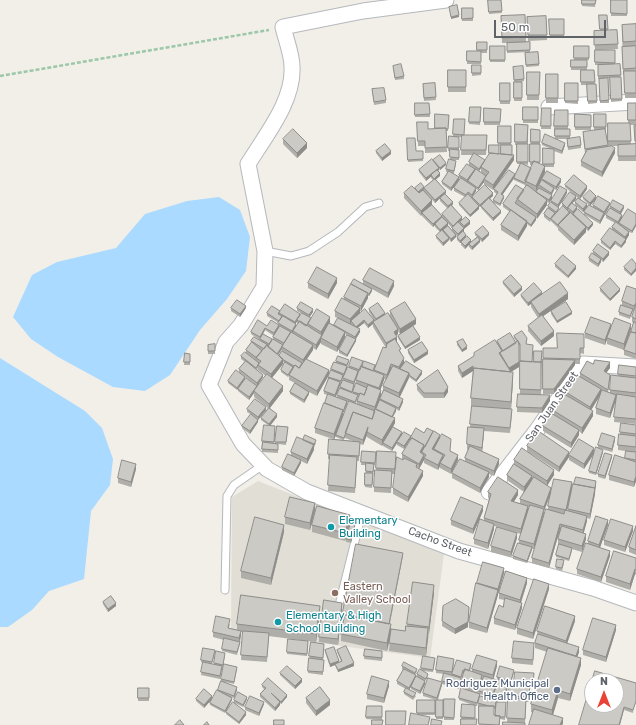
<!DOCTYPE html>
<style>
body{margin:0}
#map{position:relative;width:636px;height:725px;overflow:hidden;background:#f1efe8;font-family:Rubik,sans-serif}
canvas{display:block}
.north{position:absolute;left:584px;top:673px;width:40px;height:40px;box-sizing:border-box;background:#fff;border:1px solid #bfc1c3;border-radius:50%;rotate:0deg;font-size:11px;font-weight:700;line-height:16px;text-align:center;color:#5f6368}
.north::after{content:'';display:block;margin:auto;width:14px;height:18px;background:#ea4335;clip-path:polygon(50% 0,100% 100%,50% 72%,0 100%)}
.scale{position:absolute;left:494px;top:20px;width:112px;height:18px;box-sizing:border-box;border:2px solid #5f6368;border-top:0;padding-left:5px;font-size:12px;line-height:14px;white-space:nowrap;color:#5f6368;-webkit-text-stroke:3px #fff;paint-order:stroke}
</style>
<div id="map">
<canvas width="636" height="725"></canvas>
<div class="north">N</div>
<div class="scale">50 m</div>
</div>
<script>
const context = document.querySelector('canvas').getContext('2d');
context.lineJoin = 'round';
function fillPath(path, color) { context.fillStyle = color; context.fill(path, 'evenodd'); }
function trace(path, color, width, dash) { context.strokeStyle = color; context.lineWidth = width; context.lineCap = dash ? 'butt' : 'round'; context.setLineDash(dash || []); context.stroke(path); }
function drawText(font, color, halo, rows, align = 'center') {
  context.font = font + ' Rubik,sans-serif'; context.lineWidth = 3; context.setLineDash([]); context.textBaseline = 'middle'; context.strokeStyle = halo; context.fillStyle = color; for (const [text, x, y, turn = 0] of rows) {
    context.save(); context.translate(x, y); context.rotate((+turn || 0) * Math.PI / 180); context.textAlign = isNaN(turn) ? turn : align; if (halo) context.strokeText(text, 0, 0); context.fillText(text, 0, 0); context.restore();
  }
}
fillPath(new Path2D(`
 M258,481l186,73 -14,104 -199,-27 1,-134z`), '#e1ded6');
fillPath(new Path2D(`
 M219,197l21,13 10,27 -4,34 -19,28 -27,31 -30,45 -25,16 -32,-4 -55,-30 -27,-18 -18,-22 19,-42 25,-13 59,-14 29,-34 42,-13z
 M0,358l85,53 17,17 11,31 -3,26 -19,26 -7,68 -35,12 -17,19 -24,17h-8z`), '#aadaff');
const service = new Path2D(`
 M265,251l26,5 18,-5 29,-19 27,-25 14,-4
 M225,590l2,-94 7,-11 29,-20
 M340,601l22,-88`);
const minor = new Path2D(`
 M446,0l-83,11 -80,16c3,13 9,27 9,40 2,34 -27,69 -44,97l17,87 -1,36 -23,38 -15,17 -17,43 34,59 24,25 40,23 152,59 134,37 43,15
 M549,107l87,-5
 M489,492l48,-62 46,-66 53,3`);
trace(service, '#b5b8bc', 9);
trace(minor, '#b5b8bc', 17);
trace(new Path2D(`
 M0,76l269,-46`), '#9cc7a9', 2.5, [4, 2]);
trace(service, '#fff', 7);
trace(minor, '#fff', 15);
fillPath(new Path2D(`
 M488,0h13l1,13 -13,1z
 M582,0h14l-1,7 -13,-1z
 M611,0h16v16h-16z
 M462,8h11v13h-11z
 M525,15l1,27h4v10l-23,1v-10h-5l-1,-27z
 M599,15h8l1,16 9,-1 1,19 -18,1h15v15l5,-1 2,37 -11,1 -1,-24 -12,1v-14h8h-11v-15l-1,-19h6z
 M546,16l1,24 -19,1 -1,-24z
 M549,19h15v18l-14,1z
 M636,24v74h-11l-1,-24h-1l-1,-49z
 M477,42h10v11h-6v11h-14v-13h10z
 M490,46h15v16h-15z
 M574,46h15v14h-2v10h-16v-10h3z
 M538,52l1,14 -13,1 -1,-14z
 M472,65h9v10l-9,1z
 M393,66l11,10v3l-9,1z
 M513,69l11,10v2l-3,1h1v19h-8v-19z
 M448,70h18v22h-18z
 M581,70h13l1,14h1l1,19 -9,1 -1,-19h-6z
 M527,72h13l-1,28h-12z
 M546,74h12v29h-12z
 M608,78l1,25h-9l-1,-24z
 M435,83l1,17 -12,1 -1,-17z
 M500,83h10v21h-10z
 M565,83h13v21l-13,-1z
 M372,89l14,11v3l-12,2z
 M415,103h14l1,14h-15z
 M628,103h8v22h-6l1,19h4l-1,-18 2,-1v36h-18v-15h-10v-23h20z
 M470,107h11l-1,18 -11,-1z
 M523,107h15v16h-15z
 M484,108l17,1 -1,16h-16z
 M542,108h9v21h-10z
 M555,110h13v19h2v9l11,7v3l-13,2 -1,-11h-10l8,6 -3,9 -8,-3v16h-9v5l-5,11 2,-2v-2l19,3 -5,8 -2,-1v1l-2,5v3l-3,5 -2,-1v3l-11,14v1l-5,7 -4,-3v2l-9,15 -17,-11v-5l9,-13 -7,-5v-3l21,-14 2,-3 -1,-1v-1l-11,-5v-2l-12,17 2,3 -4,8 -6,-3 7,10 -8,8 -12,-13v-2l-1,1h-1v2l-9,8 -11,-12v-2l6,-6 -11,-6v-3l7,-9 -2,-1v-3l10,-10v-3l4,-7h-12l1,-18h-3v23h-7l4,4 -2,9h-1l6,7 -8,11 -9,-7v-2l6,-10h-2v-3l4,-9v-9h-2l1,-15h4l1,-17 10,16h23l-1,20h-9l8,7 4,-7v-10h9v-19h13v19l1,10 2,5 -21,30 -9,-6v-2l-6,8 -2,-1v2l-3,5h20l-3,2 3,4v-2l4,-6 -3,-2v-3l21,-13 5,-12h-3v-19h-2v-21l13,1v40l-4,-1 7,4 2,-3h-3l1,-36 9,1v34l3,1v-17h6l-7,-3v-2l13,-5v-9h7h-8zM499,145l2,1v8h-2zM481,168v4l5,4 -7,-5z
 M575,114l16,1v15h-16z
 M594,114h12v16h-1l3,17 7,6 -13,24 -21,-11v-5l4,-8 -2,-16v-5l15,-2h-4z
 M449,115l-1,16h-2l1,21 -22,1v-7h-7l-1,-24 11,7h7z
 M407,138l9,13h7v10l-15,1z
 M283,139l24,9 -10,10 -14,-14z
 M376,151l15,3 -9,7 -6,-8z
 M433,160l13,5 -6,5 -1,-1v1l-1,1 2,5 -4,3 10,14 -1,1 8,10 -1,1 10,15 -3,3 1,1v-2l10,2 -6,5v2l-1,1 3,5 5,6 6,-6 -2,-2v-2l14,2 -7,7 -2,-2v2l-8,8 -3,-3v-3l-4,5 -4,-4v-2h-1l-3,-3v-4l-1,-1v2l-5,5 -2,-3v1l-6,6 -7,-8v-2l4,-4 -5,-5v-2l-2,2 -11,-11v-2l-1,2 -17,-18v-5l11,-5h9l9,-8 -2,-2v-2l-5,5 -7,-9v-2l14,-9zM427,194l8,9 5,-5v3l8,8 -6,5v2l-10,-11zM442,217l10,11v2l-4,-4z
 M565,185l22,4 -7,10 7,8 -4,5 -8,-7v-3l3,-4 -13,-11z
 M567,193l-9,15 1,3 4,-4 -1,-1v-3l14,-4 -4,4 5,6 -3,4 10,1v-2l5,-7 -6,-6v-2l13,2 -6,6 3,2v-2h17l-10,19 -15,-9 8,10 -5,6 -2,-2v3l-12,13 -16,-15v-2l-7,-7v-1l-1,2 -6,-5v-3l4,-6v-2l3,-3v-2z
 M610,206l14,2 -3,6 1,4 -4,6h1v-1l17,-9v12l-4,7 -3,-1v3l-3,5v2l-5,6 -6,-4 -5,6 -9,-7v-3l11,-11v-2l3,-4 -9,-5v-3l4,-7z
 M593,251l16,4 -6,7 -2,-2v2l-3,5 -9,-6v-3l4,-5z
 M555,264l21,5 -8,9 -13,-11z
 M636,264l-5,12 -7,-6v-3z
 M363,280l31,6 -6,12 -16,-9v2l-3,5h-1v2l-7,13h-1v2l-3,3 17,4 -5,-8v-3l16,6h5v-4l26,13 -16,10 -2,-3v3l-2,2 1,6 7,20 18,12 -6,8 -7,-5 -10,20 4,5 -4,9 -3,-2v2l-3,6 2,6 -13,23 -15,-9v-2l-4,10 -3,-1 -1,17h-2l-2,32 -27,-2 2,-32h-2v-5l5,-15 -18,-6v-5l13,-33 -4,-1v-3l4,-12v-2l6,-15h2v-1l13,1 -8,22h-1l-4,13h1l3,-10 3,-7v-2l6,-11v-1l14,-2 12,1 11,-17 -13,-21v-3l-5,4 -4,-5 -6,5 2,4 -4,7v2l-9,16 -8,-4v-3l8,-15 -2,-1v3l-8,15 -16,-8v-2l-5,8 -3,-2v2l-7,10 23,10 -12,26 -8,-4v2l-5,9 -14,-9v-2l5,-9 -6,-3v-4l-1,1 -7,-5v-2l4,-7 -2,-1v2l-11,14 11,13 -13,17 7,9 -7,9 5,3 -1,14h1l2,-17 11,1 -2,18 -8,-1v9l-16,-1v-11l6,-16 -7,-5v-2l7,-10 -14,-11v-4l-5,7 -11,-9v-2l-1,1 -9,-7v-2l17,-2 11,6 -17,-13v-3l6,-7 -4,-3v-3l5,-4v-2l5,-7v-2l9,-1 -9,-6v-2l16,-6 11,-1 1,-2 -12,-7v-3l13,-1 20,4 2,-2 -5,-3v-3l16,4 -4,5 2,3 19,2v1l4,2 4,-7 -3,-1v-6l9,-12v-2l19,-13zM297,321v2l1,1 -5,7v2l-1,-1 4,-5 -1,-3zM265,330l9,6 -2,5 -9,-7zM282,349v2l-3,5 -1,-1zM258,368v2l8,6 -9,11v-1l6,-9 -6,-7zM358,372h1l-3,8v3l-3,10h-1l2,-6v-3zM384,379l2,1 -3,6v5l-3,8v3l-4,7 5,-13 -1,-6zM358,396l1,1 -2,4v4l-1,-1zM347,402h2l-6,13v-2l4,-9zM336,436v1l7,3 -9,-1zM345,437v1l8,3 -9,-1z
 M503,282l19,8 -8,7 -11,-13z
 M308,283h29l-9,16 -20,-11z
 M636,287v72l-12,-4v-5l10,-27 -2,-1v-5l2,-6 -1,-1 -3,9 -11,-4v-3l3,-7v-4l14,-12z
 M600,288l20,3 -10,10 -10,-10z
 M542,294l26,5 -25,17 11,20 -13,10 -13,-15v-5l10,-8 -7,-11v-3l-3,2 -7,-9v-2z
 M231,308h15l-6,9 -9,-6z
 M551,311l21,3 -15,9 -6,-9z
 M611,328l20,1 -7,21 -17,-6v-5l-2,6 -20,-7v-5z
 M584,334v20l-4,-1v11h-5v1l-21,29h-11v-46h14z
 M398,336l22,4 -15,9 -7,-11z
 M514,336l13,5 -1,3 6,18h2l8,-11 -1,44 9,6 -8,12 -25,-1v-5l3,-13v-48l-1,-1v22l-8,5 2,8 -2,29 1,5 -2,19 -26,-2 -2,21 17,12 -5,12 -5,-2v3l-9,16 -28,-15v-5l13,-12v-3l3,-8 -1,-1v-5l3,-17 2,-21h-1v-8l2,-27 -11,7 -4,-7v-5l39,-23v-2l19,2 1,-1 -3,-4z
 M457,342l10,7 -5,3 -5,-7z
 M215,344v10h-7v-9z
 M408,350l20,4 -14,9 -6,-10z
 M185,353l5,1v11h-6z
 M593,364l17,4 -4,5 4,7 -2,12 2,1v-3l8,-14v-2l18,-7v57l-22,-2 2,-26v4l-6,18 -14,-4v-6l4,-13 -9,15 2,6 -11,18 -3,-3v4l-8,13 -28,-17v-5l11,-12v-3l10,-17v-3l16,-15v-3z
 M417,385l31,7 -4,6h-20l-7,-8z
 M247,409l19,1 -8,10v2l-8,12 -8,-6v-2l10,-11 -5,-3z
 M636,425v56l-2,6 -25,-7v-5l16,-17 1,-7 -8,-1v-5l2,-13z
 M424,433l16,5 18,22 -7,14 -11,-6v-2l-2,4 -14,-7v-4v1l-5,9 4,7 -15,26 -15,-8v-6l10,-28h-1v-6l8,-13v-2l-6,10 -7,-4v-3z
 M402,435l-10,16 -9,-5v-3z
 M303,440l13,3 -9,21 -6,-3v2l-7,13 -12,-6v-3l9,-11v-4z
 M615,440l-3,12 -14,-4v-3z
 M527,446l42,11 -10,15 -32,-21z
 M594,448l-10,21 -15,-9v-5z
 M362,451l14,1 -1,13h-1l-2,23 -7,-1 1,-22h-5z
 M377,451l19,7 -1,16h-3l-1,19 -17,-1v-5l2,-17z
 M603,452l-7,23 -7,-2v-2z
 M612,457l-7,22 -7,-2v-3z
 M514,460l40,15 -7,10 4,8 -7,18 -10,38h-2l-5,14 -14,-4v-3l6,-12v-4l10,-33h-1l-7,27 -27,-8v3l-6,20 -14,-5v-5l10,-18v-3l5,-19 -1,-1v-6l30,3 -4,7 6,1v-4l4,-7 -17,-12v-5l7,-11z
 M136,469l-5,18 -13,-4v-5z
 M573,484h23l-1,5v5l-5,25 -3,-1v3l-4,12 3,6 -4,13 -10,-3v2l-3,10 -13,-4v-2l3,-10 -1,-1v-5l2,-10 -11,39 -17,-5v-5l16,-49v-3l24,-18 -5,22h1z
 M315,510l-5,20 -25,-6v-7z
 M483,511l-10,23 -22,-9v-5z
 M350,522l-5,19 -33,-9v-7z
 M608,525l-8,23 10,8 -9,26 -24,-8v-5l11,-25v-3z
 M355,526l-4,17 -5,-1v-3z
 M636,526v29l-7,-3v-5z
 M633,531l-8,21 -21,-7v-5z
 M284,532l-13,53 -30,-7v-7z
 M517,538l-6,19 -20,-5v-6z
 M403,555l-14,69 2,5 14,2 2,-5v-2l27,-31 -8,63 -37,-5 1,-12 -3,12 -46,-10v-7l2,-14 -1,-1v-2z
 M636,558v17l-1,-1 -5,16 -24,-8v-6z
 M564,563l-2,8 -6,-2v-2z
 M504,573l-17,60 -18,-5v-6l8,-39z
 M527,583l-6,20 1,5 -7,22 -21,-6v-6l9,-11 2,-7 -6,-1v-6z
 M549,589l-16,50 -16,-5v-6z
 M103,602l13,4 -8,6 -5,-8z
 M443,606l25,21 -13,7 -13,-8z
 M342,608l-4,37 -19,-3v-5z
 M320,614l-4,28 -47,-6 -2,26 -26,-2 2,-28h-2l-1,12 -3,11 -15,-4 2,-11 -11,-3v-5l17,-8 -1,4 8,2v-6z
 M575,621l-8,23 12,8 -2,5 4,8 -11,36 -12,-3 -5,17 10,9 -32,-12v-8l16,-52 -12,-4v-5l3,-7 -1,-5z
 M616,630l-10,32 -23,-7v-5z
 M311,642l13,2 -1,16v15l-15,-2z
 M308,644l-1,12 -20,-2v-2z
 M534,648l-1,17 -21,-2v-5z
 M365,649l17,2v10l-18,-2z
 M325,650l14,12 2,-1 -4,-9v-2l17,16 -16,6 -3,-7 -5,2 -5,-15z
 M215,653l-3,11h2v-1l11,-7 -5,23 -19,-4 2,-12 -2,-1v-2z
 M435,661l-2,11 -11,-1 6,6 -3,4v3l-5,10 -9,-5v-2l-2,3 7,6 -3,4 -9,-6v-2l2,-3 -9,-5v-3l6,-11 -1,-1v-3l15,5 -2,4 1,3 1,-2v-2l4,-4v-2z
 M454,662l-2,13h-4l4,1v-2l19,-7 -1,4 2,1v-3l25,-3 -4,13 4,4 -4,15 -13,-4v2l-3,10h-2v13h-14l1,-15 11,1 -14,-5v-2l2,-9v-6l3,-10h-1l-2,6 -2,10 -17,-5 -4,16h5v19h-7v-19l-13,-4v-3l19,-11 2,-8 -8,-1v-3zM482,677l1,1 -4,13v3l-1,-1 4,-13z
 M237,669l-3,15 -9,-2 12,8 -3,8 -4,-1 2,3 -7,13 -15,-8v-2l8,-12 3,-9v-3z
 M514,672l-3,10h3l20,-9 -1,14h-3l-1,15h-3l-1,22 -18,-2 2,-39 -5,17 -10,-3v-3l5,-14 -2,-1v-2z
 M280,673l22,9 -7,7 -15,-14z
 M636,683l-3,30 -9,-3 -45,15z
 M262,685l25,12 -6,7 -1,-1v2l-5,6 -15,-14v-3l4,-5 -2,-2z
 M389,686l-5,17 -17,-4v-5z
 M138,688h11v13h-11z
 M306,698l24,7 -14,11 -10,-13z
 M196,699h16l-8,9 -8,-7z
 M247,699l-4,8 -8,-4 11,12 -7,9 -13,-10v-2l8,-9v-3z
 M444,699h11l-1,21h-10z
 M417,700h18v15h-13l8,7 -13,-8z
 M497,702h9l-1,18 -5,-1v6h-21v-19h-1v-3zM496,705l-1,11 -1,-1v-5z
 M264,704l-5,12 -14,-6v-3z
 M367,706h15v14l-16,-1z`), '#afaea9');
fillPath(new Path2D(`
 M459,15v2l-8,2v-2z
 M307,143v5l-10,10v-5z
 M565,143v2l-3,9v-3z
 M615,148v5l-13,24v-5z
 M391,151v3l-9,7v-3z
 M514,155v5l-21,30v-5z
 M485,160v3l-6,8v-2z
 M446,163v2l-6,5v-2z
 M545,166v6l-9,19v-5z
 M439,168v2l-13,11v-3z
 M475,169v2l-8,12v-3z
 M440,173v3l-6,5v-2z
 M515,174v3l-14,20v-3z
 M459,177v3l-8,11v-3z
 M484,179v3l-6,8v-2z
 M561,179v3l-5,8v-3z
 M587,186v3l-7,10v-3z
 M424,187v2l-6,6v-3z
 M476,188v3l-4,6v-2z
 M554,188v2l-3,5v-2z
 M567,190v3l-9,15v-3z
 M446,191v2l-11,10v-3z
 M493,193v3l-13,11v-2z
 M552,195v3l-3,5v-3z
 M504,196v2l-4,8v-2z
 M576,196v3l-9,11v-2z
 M596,196v3l-6,7v-3z
 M432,200v5l-10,8v1l-1,2v-5z
 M547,200v5l-10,14v-5z
 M453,202v2l-5,5v-3z
 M610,203v2l-10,19v-3z
 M587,204v3l-4,5v-3z
 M479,206v3l-9,8v-2z
 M624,206v2l-4,7v-3z
 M577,207v2l-4,6v-3z
 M501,211v2l-8,8v-3z
 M622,215v3l-4,7v-3z
 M442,216v2l-9,9v-3z
 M462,217v3l-9,8v-2z
 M536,217v3l-5,7v-2z
 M470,221v3l-6,5v-3z
 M527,221v5l-9,15v-5z
 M448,223v3l-8,7v-3z
 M593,223v2l-5,6v-3z
 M636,224v2l-4,7v-2z
 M586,227v5l-12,13v-5z
 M464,228v3l-6,5v-2z
 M629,232v3l-3,5v2l-5,6v-2l4,-6v-3z
 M489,233v2l-7,7v-3z
 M456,235v2l-5,5v-3z
 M466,235v3l-6,5v-2z
 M449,238v2l-6,6v-3z
 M471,240v3l-6,6v-3z
 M480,240v2l-8,8v-3z
 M615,241v3l-5,6v-2z
 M609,252v3l-6,7v-3z
 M601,259v3l-3,5v-3z
 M576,266v3l-8,9v-2z
 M636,268v3l-5,5v-2z
 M337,278v5l-9,16v-5z
 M394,281v5l-6,12v-5z
 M522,287v3l-8,7v-3z
 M372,289v2l-3,5v-2z
 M620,289v2l-10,10v-2z
 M542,292v2l-11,8v2l-3,2v-3z
 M368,293v5l-7,13v-5z
 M568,293v6l-29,20v-5z
 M246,306v2l-6,9v-3z
 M360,308v5l-8,9 -1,-1v2l-1,1v-5z
 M313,309v3l-4,6v-3z
 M572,312v2l-15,9v-2z
 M385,313v3l-9,6v-3z
 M300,314v2l-5,9v-3z
 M330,317v5l-8,14 -1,2v4l-5,8v-5l5,-8v-5z
 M416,319v5l-16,10v-5z
 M364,320v3l-8,6v-2z
 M374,320v3l-1,-1v2l-5,4v-3z
 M296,324v3l-4,7v-3z
 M611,324v5l-6,16v-5z
 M631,324v5l-7,21v-6z
 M279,325v2l-5,9v-3z
 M265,328v2l-5,9v-2z
 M360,329v3l-5,8v-3z
 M398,329v5l-4,3v-5z
 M554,331v5l-13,10v-5z
 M345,332v5l-8,15v-5z
 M397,337v5l-11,7v-6z
 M420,337v3l-15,9v-2z
 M356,339v2l-9,16v-2z
 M283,345l-1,4 -5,7v-2z
 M313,345v5l-10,15v-5z
 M467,346v3l-5,3v-2z
 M519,350v17l-10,6v-5z
 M428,351v3l-14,9v-3z
 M404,358v5l-5,9v-5z
 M283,359v5l-12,15v-5z
 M575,360v5l-21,29v-5z
 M610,362v6l-6,8v-5z
 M391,364v5l-4,11v-5z
 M347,366v3l-3,8v-3z
 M473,366v5l-11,7v-5z
 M329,370v5l-12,21v-5z
 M358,371v2l-4,12v-3z
 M422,371v3l-6,8v-2z
 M513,372v8l-2,29v-7z
 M409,373v5l-10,21v-6z
 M263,375v2l-6,9v-3z
 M384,375v5l-5,14v-6z
 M245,377v2l-8,11v-2z
 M340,382v3l-5,13v-3z
 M257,386v2l-3,3v2l-5,7v-3z
 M283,386v5l-14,18v-5z
 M448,387v5l-4,6v-5z
 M601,389v5l-11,18v-5z
 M381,390v6l-6,16v-5z
 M309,392v2l-5,9v-3z
 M550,395v6l-8,12v-5z
 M616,395v5l-6,18v-5z
 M403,399v3l-4,9v-3z
 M347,401v3l-4,9v2l-9,25v-6z
 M266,407v3l-8,10v2l-8,12v-3l8,-11v-3z
 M396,408v3l-5,9v-2z
 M593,411v5l-11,18v-6z
 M277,414v3l-8,10v-3z
 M395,418v5l-13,23v-6z
 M368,427l-1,8 -4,10v-5z
 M484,428v5l-2,20v-5z
 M579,430v5l-8,13v-5z
 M402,432v3l-10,16v-3z
 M440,435v5l-6,9v2l-2,-2z
 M411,436v2l-7,11v-3z
 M615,437v3l-3,12v-3z
 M314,444v6l-7,14v-5z
 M424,445v5l-2,2v1l-2,-1z
 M594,448v6l-10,15v-5z
 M603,450v2l-7,23v-2z
 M569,452v5l-10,15v-5z
 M424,455v5l-5,9v-5z
 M443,455v5l-3,3v3l-2,4v-5z
 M458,455v5l-7,14v-5z
 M612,455v2l-7,22v-3z
 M499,459v5l-5,12v-5z
 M301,460v3l-7,13v-3z
 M136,464v5l-5,18v-5z
 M554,470v5l-7,11v-5z
 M423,471v5l-15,26v-5z
 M489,472v5l-9,16v-5z
 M532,476v5l-8,11v-5z
 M636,476v5l-2,6v-5z
 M596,481l-1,13 -5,25v-5z
 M572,482v6l-6,27v-5z
 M551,488v5l-7,18v3l-10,35v-5l10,-34v-3z
 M518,490v5l-7,11v-5z
 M315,503v7l-5,20v-7z
 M483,506v5l-10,23v-5z
 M528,506v5l-7,23v-5z
 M350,515v7l-5,19v-8z
 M587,516v5l-4,15v-6z
 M608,520v5l-9,25v-5z
 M355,524v2l-4,17v-3z
 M494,524v5l-6,20v-6z
 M560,524v5l-11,39v-5z
 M284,525v7l-13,53v-7z
 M633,526v5l-8,21v-5z
 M517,533v5l-6,19v-5z
 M586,534v5l-4,13v-6z
 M532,547v3l-5,13v-2z
 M610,551v5l-9,26v-5z
 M403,553v2l-14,73v-2z
 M504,568v5l-6,21v-5z
 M635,569v5l-5,16v-6z
 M527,578v5l-7,22v-5z
 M549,584v5l-16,50v-6z
 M434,585v8l-5,41v-7z
 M498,590v5l-11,38v-5z
 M116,603v3l-8,6v-3z
 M342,603v5l-4,37v-6z
 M522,603v5l-7,22v-5z
 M320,606v8l-4,28v-8z
 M469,607l-1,20 -13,7v-5z
 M575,616v5l-9,25v-5z
 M391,624v8l-4,19v-8z
 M616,625v5l-10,32v-5z
 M428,628v8l-2,20v-8z
 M241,631v5l-2,7v-5z
 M579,647v5l-3,9v-5z
 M581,658v7l-11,36v-7z
 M339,661v3h-4v1l-5,2v-3z
 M497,661v5l-4,15v-6z
 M354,663v3l-16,6v-2z
 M416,675v3l-7,12v-2z
 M482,675v5l-4,14v-5z
 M302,679v3l-7,7v-3z
 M497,680v3l-4,15v-3z
 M389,681v5l-5,17v-5z
 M425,681v3l-5,10v-3z
 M442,682v3l-5,15v-2z
 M508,682v3l-4,15v-3z
 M237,687v3l-3,8v-2z
 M558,690v8l-6,20v-8z
 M287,695v2l-6,7v-2z
 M212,696v3l-8,9v-3z
 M247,697v2l-4,8v-2z
 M232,698v2l-7,13v-2z
 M330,700v5l-14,11v-5z
 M264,702v2l-5,12v-3z
 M280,702v3l-5,6v-3z
 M624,707v3l-4,15h-1z
 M246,712v3l-7,9v-2z
 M563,718v6l-1,1h-2z`), '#8f8d8a');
const building = new Path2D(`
 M488,0h13l1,11 -13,1z
 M582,0h14l-1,4h-13z
 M611,0h16v14l-16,-1z
 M457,5l2,10 -8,2 -2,-10z
 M462,8h11v10l-11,1z
 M525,15l1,22 -24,1 -1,-22z
 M599,15h8l1,14h-8z
 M546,16l1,19h-19l-1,-18z
 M549,19h15v16h-14z
 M636,24v17l-13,1 -1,-17z
 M617,30l1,14 -24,1v-14z
 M477,42h10v8h-10z
 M530,42v8l-23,1v-8z
 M490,46h15v14h-15z
 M574,46h15v12h-15z
 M636,46v22l-13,1 -1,-22z
 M595,50h20v13l-20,-1z
 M467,51h14v11l-14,-1z
 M538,52l1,12 -13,1 -1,-12z
 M571,60h16v7h-16z
 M401,64l3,12 -9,2 -2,-12z
 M620,64l1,11 -23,1v-11z
 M472,65h9v8h-9z
 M523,66l1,13 -10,1 -1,-13z
 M448,70h18v17h-18z
 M581,70h13l1,12h-14z
 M624,71h12v22h-11z
 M527,72h13l-1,23h-12z
 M546,74h12v24h-12z
 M610,77h11l1,22h-11z
 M608,78l1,22 -9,1 -1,-22z
 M514,82h8v16h-8z
 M435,83l1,14 -12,1 -1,-14z
 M500,83h10v18h-10z
 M565,83h13v18h-13z
 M587,84h9l1,17h-9z
 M384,88l2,12 -12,2 -2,-13z
 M415,103h14l1,11 -15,1z
 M628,103h8v17h-8z
 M470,107h11l-1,15h-11z
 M523,107h15v13h-15z
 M484,108l17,1 -1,13h-16z
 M542,108h9v18h-10z
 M555,110h13v16h-14z
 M435,114l14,1 -1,14h-2v-1h-11z
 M575,114l16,1v12h-16z
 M594,114h12v13h-12z
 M454,119h11l-1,16 -11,-1z
 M417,122h11v7l18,-1 1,19 -22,1v-7h-7z
 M608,123h22l1,18h-23z
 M515,124l13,1 -1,17h-12z
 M636,125v16h-1l-1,-15z
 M498,126h13v17h-13z
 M293,129l14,14 -10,10 -14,-14z
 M531,129l9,1v12h-9z
 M555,129h15v7h-15z
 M605,129l3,16 -23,4 -2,-17z
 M545,134l20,9 -3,8 -20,-8z
 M462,135h25l-1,15h-25z
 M449,136l10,1v11h-11z
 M580,137l1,8 -13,2 -1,-8z
 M407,138h8l1,13h7v8l-15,1z
 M385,144l6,7 -9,7 -6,-7z
 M517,144h11v18h-11z
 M530,144h10v18h-4l-2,-1v1h-4z
 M636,144v12h-18v-11z
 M489,145h10v9l-10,-1z
 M501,145h11v10l-11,-1z
 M612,146l3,2 -13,24 -21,-11 6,-11z
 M543,148l11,1v15h-11z
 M450,149l9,1v8l-9,-1z
 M474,153l11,7 -6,9 -10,-7z
 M490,153l24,2 -21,30 -9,-6 5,-7 -8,-5z
 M440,155l6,8 -6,5 -7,-8z
 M432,159l7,9 -13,10 -7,-8z
 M449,159l7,2 -2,10 -8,-2z
 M534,161l11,5 -9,20 -11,-5z
 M521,163l10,5 -6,15 -11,-5z
 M467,164l8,5 -8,11 -8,-5z
 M476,169l10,7 -8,12 -10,-7z
 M437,170l3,3 -6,6 -3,-4z
 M509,170l6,4 -14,20 3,2 -4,8 -7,-4 5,-8 -4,-3z
 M449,171l10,6 -8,11 -9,-6z
 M547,171l14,8 -5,8 -14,-8z
 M574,175l13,11 -7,10 -15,-11z
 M461,178l15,10 -4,7 -4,-3 -2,3 -12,-7z
 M435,179l11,12 -11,9 -11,-12z
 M542,180l12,8 -3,5 -12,-8z
 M421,183l3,4 -6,5 -3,-4z
 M485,185l8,8 -13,12 -8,-8z
 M516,185l8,5 -9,13 21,14 -5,8 -28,-21z
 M527,185l20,15 -10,14 -20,-15z
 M412,186l7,7 4,-3 9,10 -11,11 -17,-18z
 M560,186l7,4 -9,15 -7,-4z
 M539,188l13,7 -3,5 -13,-8z
 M590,190l6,6 -6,7 -7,-6z
 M570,192l6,4 -9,12 -5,-5z
 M445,194l8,8 -5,4 -8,-8z
 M468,194l11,12 -9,9 -11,-12z
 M598,196l12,7 -6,9 -11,-7z
 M489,198l12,13 -8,7 -12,-12z
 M578,198l9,6 -4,5 -8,-7z
 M613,200l11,6 -4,6 -10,-6z
 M551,202l8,6 -3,4 -8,-6z
 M572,203l5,4 -4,5 -5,-4z
 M432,205l10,11 -9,8 -11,-11z
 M451,205l11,12 -9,9 -11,-12z
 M589,205l15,8 -4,8 -16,-9z
 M563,206l7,7 -12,12 -7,-6z
 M548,208l7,5 -5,6 -6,-5z
 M610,208l12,7 -4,7 -12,-7z
 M578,209l15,14 -5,5 -15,-14z
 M628,209l8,5v10l-4,7 -13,-8z
 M511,210l16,11 -9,15 -17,-11z
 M570,212l16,15 -12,13 -16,-15z
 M442,217l6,6 -8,7 -5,-6z
 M466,217l4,4 -6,5 -4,-4z
 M458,222l6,6 -6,6 -6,-6z
 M616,222l13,10 -4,5 -13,-10z
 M448,226l8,9 -5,4 -8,-9z
 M483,226l6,7 -7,6 -7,-6z
 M610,228l16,11 -5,7 -6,-5 -5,7 -9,-8z
 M442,230l7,8 -6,5 -7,-7z
 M463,231l3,4 -6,6 -3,-4z
 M467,236l4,4 -6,6 -4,-4z
 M478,237l2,3 -8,7 -3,-3z
 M598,244l11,8 -6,7 -10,-8z
 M592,253l9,6 -3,5 -9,-6z
 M563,255l13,11 -8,10 -13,-12z
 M632,259l4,5v4l-5,6 -7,-7z
 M317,267l20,11 -9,16 -20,-11z
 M370,268l24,13 -6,12 -25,-13z
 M511,275l11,12 -8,7 -11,-12z
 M610,278l10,11 -10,10 -10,-11z
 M354,279l18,10 -3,5 -18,-10z
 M560,282l8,11 -29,21 -8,-12z
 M534,283l8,9 -14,11 -7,-8z
 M351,284l17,9 -7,13 -17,-9z
 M627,286l9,3v14l-2,3 -12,-5z
 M342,298l18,10 -10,11 -15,-8z
 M237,300l9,6 -6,8 -9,-6z
 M301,302l12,7 -4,6 -12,-7z
 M405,302l11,17 -16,10 -10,-18z
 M566,302l6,10 -15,9 -6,-10z
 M378,303l7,10 -9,6 -7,-10z
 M285,304l15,10 -5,8 -16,-9z
 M636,304v15l-4,-2z
 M621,305l12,4 -3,7 -11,-4z
 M272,306l8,5 -2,3 4,2 -3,5 -12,-8z
 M317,309l13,8 -9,15 -13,-8z
 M365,309l9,11 -6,5 -4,-5 -8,7 -5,-6z
 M302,313l9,5 -5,8 -9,-6z
 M388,313l10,16 -4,3 3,5 -11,6 -13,-21z
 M542,315l12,16 -13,10 -13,-15z
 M283,316l13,8 -4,7 -14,-8z
 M591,317l20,7 -6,16 -20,-7z
 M338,318l22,11 -5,8 -21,-12z
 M615,318l16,6 -7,20 -17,-6z
 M258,320l9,6 4,-6 8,5 -5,8 -9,-5 -5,9 -9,-5z
 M300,321l22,14 -6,10 -23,-14z
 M634,322l2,1v10l-5,-1z
 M329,323l16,9 -8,15 -16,-9z
 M280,326l11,6 -7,11 -11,-6z
 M413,326l7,11 -15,10 -7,-11z
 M522,331l5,7 -1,6 7,1 -1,17 -12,-1v1v-18l-6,-8z
 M291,332l22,13 -10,15 -21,-13z
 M631,332l5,1v21l-12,-4z
 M510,333l6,10 -13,8 -6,-10z
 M557,333l27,1v14h-4v11l-37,-1v-10h14z
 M263,334l9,5 -3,5 -9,-5z
 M347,335l9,4 -9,16 -8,-5z
 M254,337l14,8 -1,1v-1l-3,4 -13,-8z
 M273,339l10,6 -6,9 -9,-7z
 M395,339l6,10 -2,1 5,8 -5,9 -8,-3 -4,11 -13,-5 9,-23 3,1 1,-4z
 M463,339l4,7 -5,4 -5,-8z
 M495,340l7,11 -3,2 12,19 -37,-4 -1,1v-3l-11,7 -4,-7 16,-10v-3z
 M518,341l1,4v17l-10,6 -9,-15z
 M252,342l10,9 -6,7h1l-11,-8z
 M422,342l6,9 -14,9 -6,-10z
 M215,344v7h-7v-6z
 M267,345l16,14 -12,15 -13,-9 3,-4 -5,-3z
 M282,351l20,12 -3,5 -4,-3 -1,1 -12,-7 -3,-3z
 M534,351h8l-1,12v-1h-7z
 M245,352l14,11 -3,5 -15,-12z
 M185,353l5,1v8h-6z
 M338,356l11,4 -2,5 -11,-4z
 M352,357l11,4 -3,9 -11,-4z
 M306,359l23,11 -12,21 -28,-16 6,-10 4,3z
 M543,359l32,1 -21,29h-11z
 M595,360l15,2 -6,9 6,4 -2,15 -28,-17 7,-12 6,3z
 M246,361l17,14 -6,8 -18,-14z
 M364,361l11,4 -2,6 -11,-4z
 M406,361l16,10 -6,9 -7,-5v-2l-9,-4z
 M520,361l21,1v28l-21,-1z
 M285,362l8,5 -5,8 -7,-5z
 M334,362l13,4 -3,8 -13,-5z
 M619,365l17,2v9l-18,-2z
 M361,366l23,9 -5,13 -23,-8z
 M393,366l16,7 -10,20 -16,-7z
 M348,367l10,4 -4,11 -11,-4z
 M474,368l39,4 -2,30 -40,-4z
 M236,370l9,7 -8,11 -9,-7z
 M331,370l12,5 -2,6 -13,-4z
 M438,370l10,17 -4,6h-20l-7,-8z
 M267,374l16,12 -14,18 -15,-13z
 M575,374l26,15 -11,18 -26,-16z
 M611,375l25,3v15l-26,-3z
 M246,378l11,8 -8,11 -11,-8z
 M329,378l11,4 -5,13 -11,-4z
 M343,380l11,4 -2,8 -12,-5z
 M295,383l14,9 -5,8 -14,-8z
 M356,383l11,5 -3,7 -4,-2v1l-7,-2z
 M368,385l13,5 -6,17 -18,-6 3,-8 4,2z
 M340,388l18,7 -3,7 -18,-7z
 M384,390l19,9 -4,9 -19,-9z
 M602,390l14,5 -6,18 -14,-5z
 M328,394l19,7 -4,11v-2l-18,-7z
 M518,394l32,1 -8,13 -25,-1z
 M564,394l29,17 -11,17 -28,-17z
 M617,394l19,3v22l-22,-2z
 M255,399l11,8 -8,10 -11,-8z
 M380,400l16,8 -4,9 -16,-8z
 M349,401l26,10 -3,8 -19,-7 -9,26 -8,-3z
 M324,403l19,7 -9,24 -19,-6z
 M472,406l40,3 -2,19 -40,-4z
 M269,408l8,6 -8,10 -8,-6z
 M375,409l20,9 -13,22 -15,-8 1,-5 -5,13 -18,-7 8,-21 19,7z
 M551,413l28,17 -8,13 -28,-17z
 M251,414l7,6 -8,11 -8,-5z
 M621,423l15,2v9l-16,-2z
 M264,425l11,1 -1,16 -12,-1z
 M277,426l11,1 -2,15h-11z
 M393,427l9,5 -10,16 -9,-5z
 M468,427l16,1 -2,20 -15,-4z
 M416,428l8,5 3,-5 6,3 -8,16 -1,-1v-1l-12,-7 -1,1h-1z
 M537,430l32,22 -10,15 -32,-21z
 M434,431l6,4 -8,14 11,6 -5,10 -14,-7 2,-3 -4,-3z
 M404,432l7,4 -7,10 -7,-4z
 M602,433l13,4 -3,12 -14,-4z
 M442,434l9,5 -1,12 8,4 -7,14 -11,-6 5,-8 -11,-6z
 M619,434l17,2v11l-18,-2z
 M305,435l11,5 -2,5 -11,-5z
 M297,437l17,7 -7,15 -16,-7z
 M412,438l12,7 -4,7 4,3 -5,9 -17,-10z
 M329,439l31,3 -1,14 -31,-2z
 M579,439l15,9 -10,16 -15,-9z
 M263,442l15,2v6l-16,-1z
 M470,446l29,13 -5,12 -29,-13z
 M596,447l7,3 -7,23 -7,-2z
 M522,448l32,22 -7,11 -33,-21z
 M362,451l14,1 -1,11 -14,-1z
 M377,451l19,1 -1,17 -19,-1z
 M626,451l10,1v8l-11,-2z
 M605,453l7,2 -7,21 -7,-2z
 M288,454l13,6 -7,13 -12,-6z
 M330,455l27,2 -2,31 -27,-3z
 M615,455l21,7v14l-2,6 -25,-7z
 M397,457l6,3 1,-2 13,6 -1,3 7,4 -15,26 -15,-9z
 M460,459l29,13 -9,16 -28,-15z
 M122,460l14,4 -5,18 -13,-4z
 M366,463l8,1 -1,8 -7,-1z
 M514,464l18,12 -8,11 -17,-12z
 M375,470l17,1 -1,17 -17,-1z
 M365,473h8l-1,12h-7z
 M498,477l20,13 -7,11 17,5 -7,23 -37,-11 7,-24 -3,-2z
 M534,477l17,11 -7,19 -24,-8z
 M576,477l20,4 -1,7 -21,-4z
 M554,479l18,3 -6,28 -18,-4z
 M573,484l22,4 -5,26 -22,-5z
 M290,497l25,6 -5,20 -25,-6z
 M461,497l22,9 -10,23 -22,-9z
 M530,505l14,4 -10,35 -15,-4z
 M317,506l33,9 -5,18 -33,-8z
 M546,509l18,5 1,-4 22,6 -4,14 -23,-6 -11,39 -17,-5z
 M596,516l12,4 -9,25 -11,-4z
 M255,517l29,8 -13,53 -30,-7z
 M480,519l14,5 -6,19 -14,-4z
 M611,519l22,7 -8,21 -21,-7z
 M351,523l4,1 -4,16 -5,-1z
 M562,526l24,8 -4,12 -24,-7z
 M636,526v24l-7,-3z
 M497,527l20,6 -6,19 -20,-6z
 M518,543l14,4 -5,14 -14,-5z
 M586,543l24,8 -9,26 -24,-8z
 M356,544l47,9 -14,71 -44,-9 -1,2h-2z
 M559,544l13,4 -3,11 -13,-4z
 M614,551l22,7v12l-1,-1 -5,15 -24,-8z
 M557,559l7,1 -2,8 -6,-1z
 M483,562l21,6 -6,21 -21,-6z
 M506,571l21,7 -7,22 -21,-7z
 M534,579l15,5 -16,49 -16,-5z
 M413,582l21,3 -5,42 -22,-3z
 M476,583l22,7 -11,38 -18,-6z
 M241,595l79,11 -4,28 -79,-10z
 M111,596l5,7 -8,6 -5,-7z
 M505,598l17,5 -7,22 -21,-7 5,-13 4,2z
 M456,599l13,8 -1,15 -13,7 -13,-8 1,-15z
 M324,600l18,3 -4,36 -19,-2z
 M545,606l30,10 -9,25 -29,-10z
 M345,615l46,9 -4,19 -46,-9z
 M216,616l14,3 -2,9 13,3 -2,7 -26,-6z
 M593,618l23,7 -10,32 -23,-7z
 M406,626l22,2 -2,20 -37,-5 2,-14 14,2z
 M243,631l26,2 -2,24 -26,-2z
 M538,634l41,13 -3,9 -41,-13z
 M224,638l16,4 -3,10 -15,-3z
 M288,639l20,2 -1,13 -20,-2z
 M514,641l20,2 -1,17 -21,-2z
 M311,642l13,2 -1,14 -14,-2z
 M346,646l8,17 -16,7 -3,-6 7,-3 -5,-11z
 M334,647l5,14 -9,3 -5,-14z
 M203,648l12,2 -3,12 -11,-2z
 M548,648l33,10 -11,36 -12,-4 -6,20 -21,-6z
 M365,649l17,2v7l-18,-2z
 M216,651l9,2 -2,12 -9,-2z
 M477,655l20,6 -4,14 -21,-6z
 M423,656l12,2 -2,12 -12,-2z
 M438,656l16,3 -2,13 -16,-2z
 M309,658l15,2 -1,12 -15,-1z
 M457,660l14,4 -2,7 -4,-2v2l-2,-1 -2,7 -9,-3z
 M203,662l19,4 -2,10 -19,-4z
 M404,662l13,7 -2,4 -13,-7z
 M224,664l13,3 -3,15 -13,-3z
 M287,666l15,13 -7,7 -15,-13z
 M500,666l14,4 -3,11 -14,-4z
 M404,669l12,6 -7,13 -12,-7z
 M420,669l8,5 -2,5 -9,-5z
 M465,669l17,6 -4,14 -17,-6z
 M595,671l41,12v18l-3,9 -9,-3 -5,18h-40zM592,681h24v24h-24z
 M515,672l19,1 -1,11h-3v-1l-16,-1z
 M444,673l17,5 -2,8 -17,-5z
 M372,676l17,5 -5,17 -17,-4z
 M416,676l9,5 -5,10 -9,-4z
 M484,676l13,4 -4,15 -14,-4z
 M268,678l19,17 -6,7 -10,-9 9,9 -5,6 -15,-14 6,-6 -4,-3z
 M428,678l14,4 -5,16 -14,-5z
 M499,679l9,3 -4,15 -10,-3z
 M221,681l16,6 -3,9 -16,-6z
 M509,682l21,1 -1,14 -21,-1z
 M320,687l10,13 -14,11 -10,-13z
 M138,688h11v10h-11z
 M406,688l10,5 -3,4 -9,-5z
 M461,688l19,6 -3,9 -18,-5z
 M204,689l8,7 -8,9 -8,-6z
 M217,690l15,8 -7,13 -15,-8z
 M238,692l9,5 -4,8 -9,-5z
 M250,696l14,6 -5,11 -14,-6z
 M480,696l17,4 -1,2h10l-1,15h-5v-1h-5l1,-14 -1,6 -1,-2h-5l-11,-3z
 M508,698l18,1 -1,20 -18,-1z
 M444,699h11l-1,19 -10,-1z
 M417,700h18v13h-18z
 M436,700h7v17h-7z
 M233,702l13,10 -7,10 -13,-10z
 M462,704l13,1v13l-14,-1z
 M367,706h15v11h-16z
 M479,706h15v9l6,1 -1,9 -20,-1z
 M534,709l29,9 -3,7h-31z
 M386,711h20l-1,14h-19z
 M411,713l19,4 -2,8h-19z
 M432,719l10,2 -1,4h-10z
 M461,719h16l-1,6h-15z
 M180,720l4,5h-9z
 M274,720h10v5h-10z
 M372,720h11l-1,5h-10z
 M207,722l2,3h-5z
 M503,722l22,1v2h-22z`);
fillPath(building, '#cccac5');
trace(building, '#8f8d8a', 1);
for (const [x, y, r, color] of [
 [331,527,4,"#0f9aa8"],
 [335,593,4,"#8d6e63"],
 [278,622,4,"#0f9aa8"],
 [557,690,4,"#5c6f8a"]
]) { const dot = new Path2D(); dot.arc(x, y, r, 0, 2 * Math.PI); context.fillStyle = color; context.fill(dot); trace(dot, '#fff', 1.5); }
drawText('11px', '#5f6368', '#fff', [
 ["San Juan Street",552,407,-55],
 ["Cacho Street",440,542,20]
]);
drawText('11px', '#0d838f', '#fff', [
 ["Elementary",339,521],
 ["Building",339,534],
 ["Elementary & High",286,616],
 ["School Building",286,629]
], 'left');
drawText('11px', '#785e54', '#fff', [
 ["Eastern",343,587],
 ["Valley School",343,600]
], 'left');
drawText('11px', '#4e5e75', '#fff', [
 ["Rodriguez Municipal",549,684],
 ["Health Office",549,697]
], 'right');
</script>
